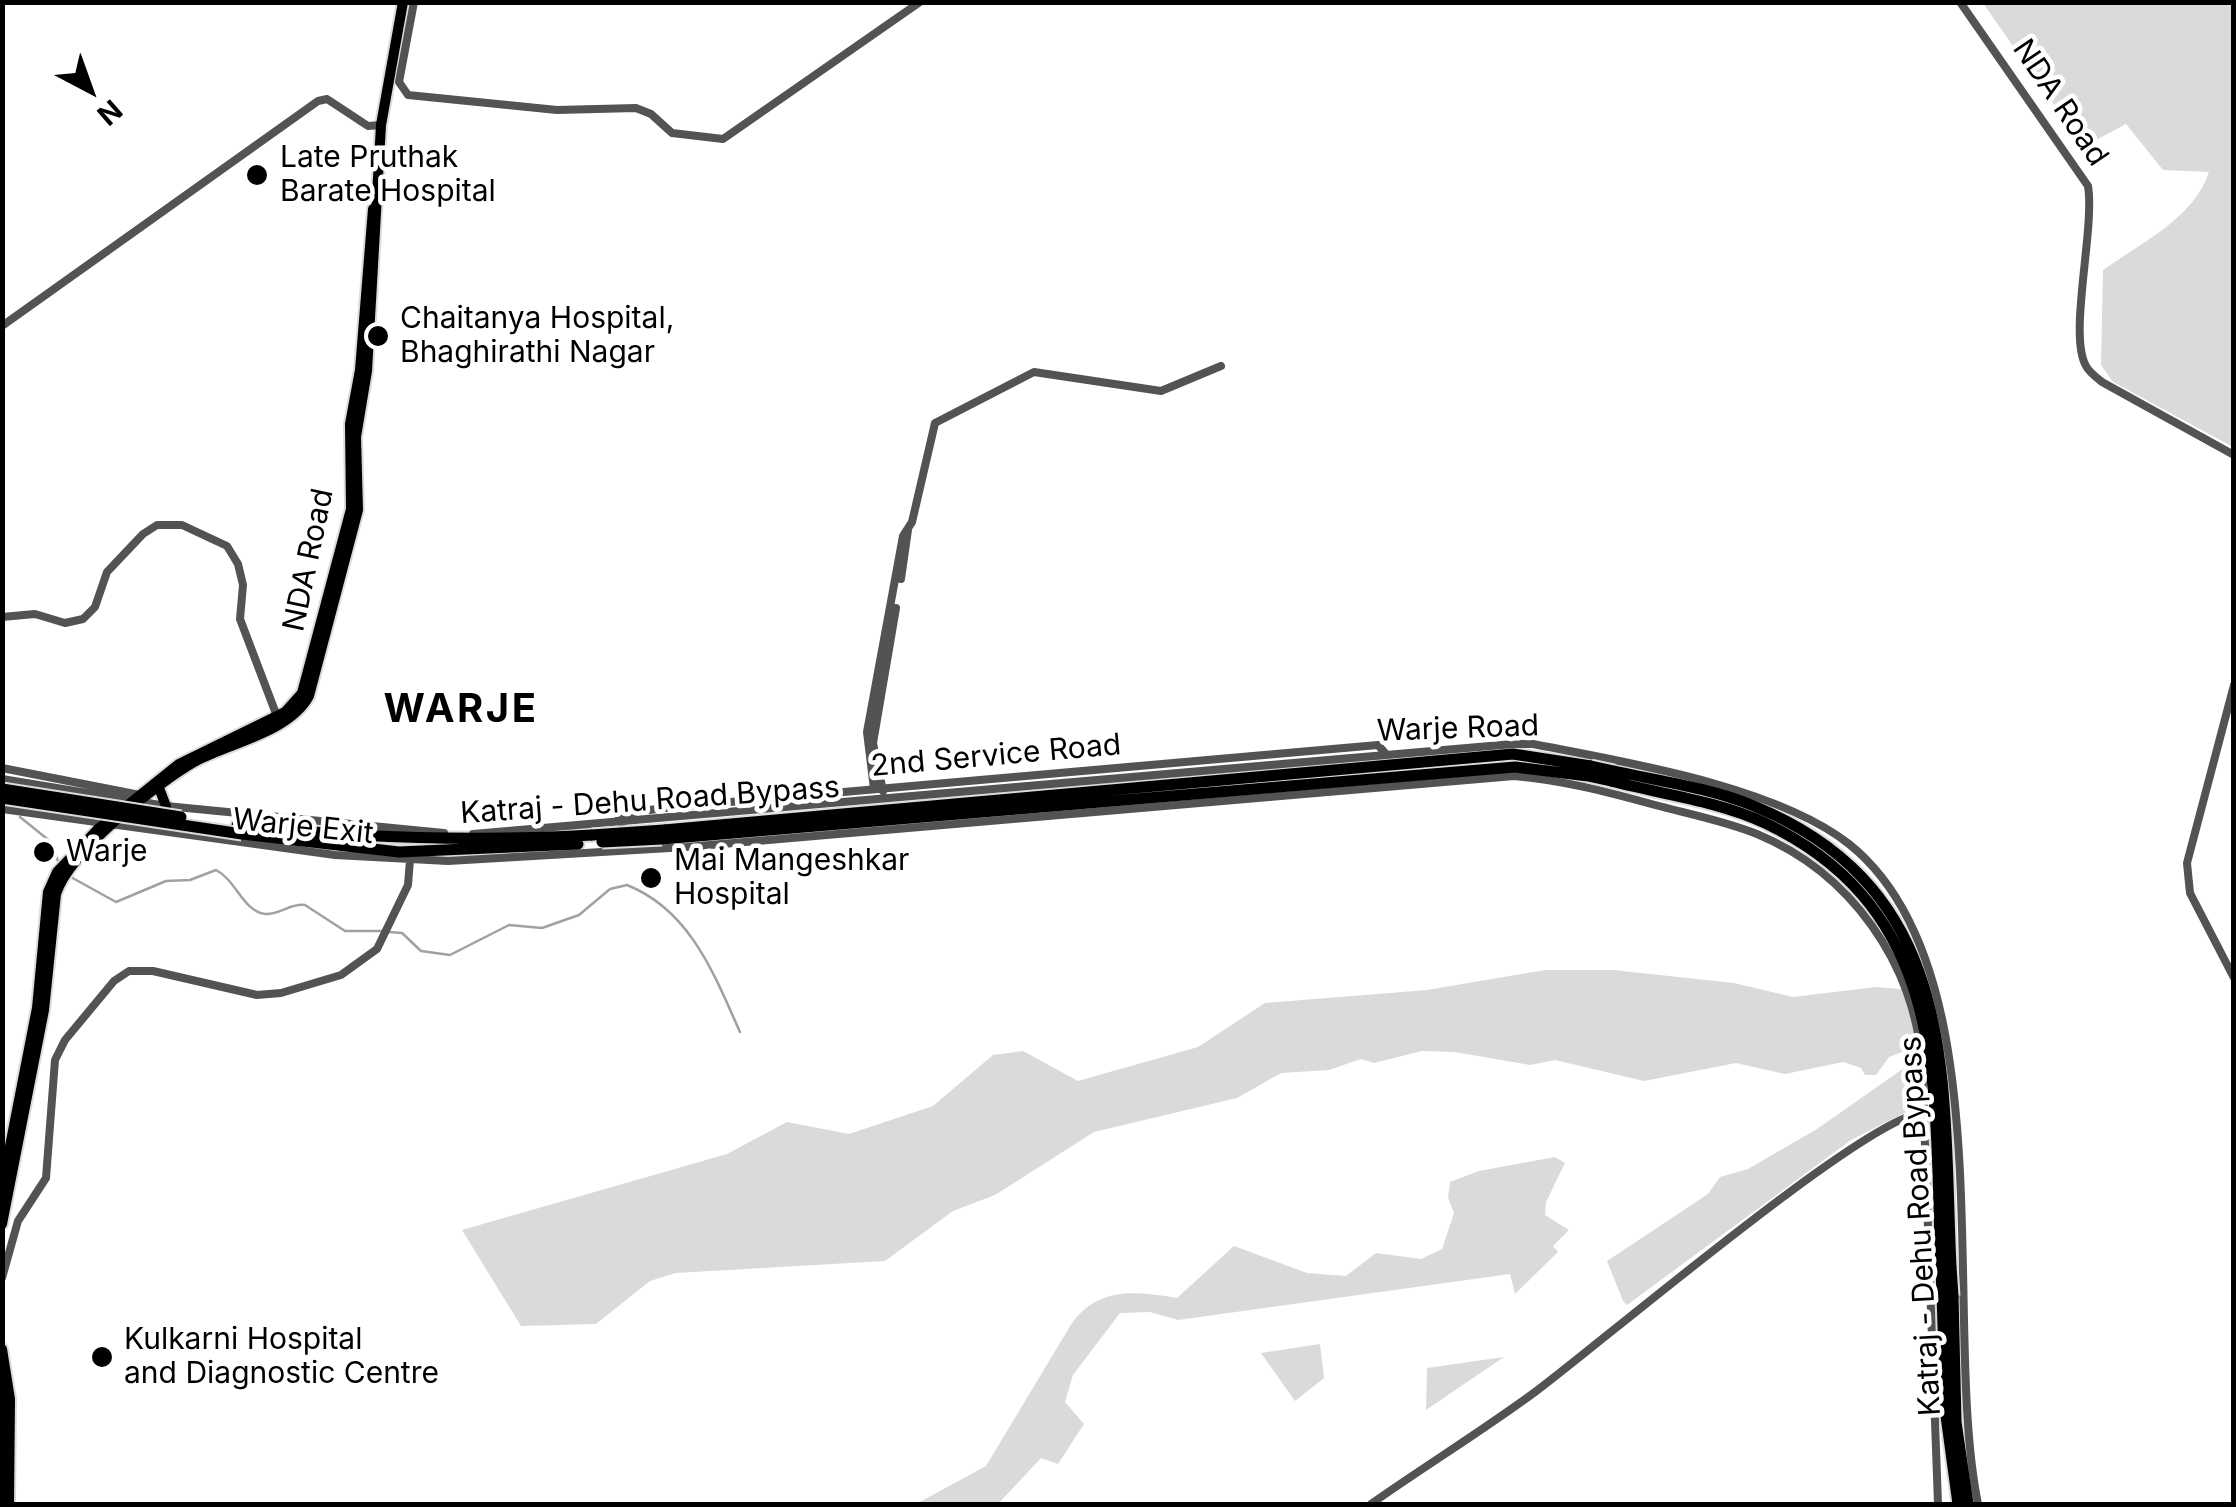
<!DOCTYPE html>
<style>
body{margin:0}
#map{position:relative;width:2236px;height:1507px;overflow:hidden;background:#fff;font-family:Inter,sans-serif}
canvas{display:block}
.frame{position:absolute;inset:0;border:5px solid #000;pointer-events:none}
.north{position:absolute;left:40px;top:40px;width:100px;height:100px;-webkit-text-stroke:8px #fff;paint-order:stroke;rotate:139deg;font-size:28px;font-weight:700;line-height:40px;text-align:center;color:#000}
.north::after{content:'';display:block;margin:auto;width:35px;height:45px;background:#000;clip-path:polygon(50% 0,100% 100%,50% 72%,0 100%)}
</style>
<div id="map">
<canvas width="2236" height="1507"></canvas>
<div class="frame"></div>
<div class="north">N</div>
</div>
<script>
const context = document.querySelector('canvas').getContext('2d');
context.lineJoin = 'round';
function fillPath(path, color) { context.fillStyle = color; context.fill(path, 'evenodd'); }
function trace(path, color, width, dash) { context.strokeStyle = color; context.lineWidth = width; context.lineCap = dash ? 'butt' : 'round'; context.setLineDash(dash || []); context.stroke(path); }
function drawText(font, color, halo, rows, align = 'center') {
  context.font = font + ' Inter,sans-serif'; context.lineWidth = 9; context.setLineDash([]); context.textBaseline = 'middle'; context.strokeStyle = halo; context.fillStyle = color; for (const [text, x, y, turn = 0] of rows) {
    context.save(); context.translate(x, y); context.rotate((+turn || 0) * Math.PI / 180); context.textAlign = isNaN(turn) ? turn : align; if (halo) context.strokeText(text, 0, 0); context.fillText(text, 0, 0); context.restore();
  }
}
fillPath(new Path2D(`
 M1983,3h250v444l-120,-65 -12,-17 2,-95c38,-27 91,-52 106,-98l-46,-2 -37,-46 -43,23z
 M1545,970h68l121,13 59,14 83,-10 34,3 15,53 -36,14 -13,18h-11l-4,-7 -18,-6 -58,12 -49,-11 -92,18 -89,-21 -25,5 -75,-13 -33,-1 -48,12 -13,-4 -32,11 -48,3 -44,25 -143,34 -99,63 -42,16 -68,50 -209,12 -26,8 -54,43 -75,2 -59,-96 265,-76 60,-32 62,12 84,-28 60,-51 30,-4 55,30 120,-34 67,-44 162,-13z
 M1914,1061l4,45 -67,34 -224,165 -4,-4 -16,-40 101,-67 12,-17 28,-8 69,-40z
 M1555,1157l10,6 -19,39 -1,13 24,15 -16,16 5,6 -43,42 -5,-20 -332,46 -28,-8 -30,1 -47,62 -8,27 19,22 -26,40 -17,-6 -43,46h-82l70,-38 86,-143c27,-36 62,-32 105,-25l57,-52 73,27 39,3 30,-23 45,6 21,-10 12,-36 -6,-15 2,-16 29,-11z
 M1320,1344l4,34 -29,23 -34,-48z
 M1504,1357l-78,53 1,-42z`), '#dadada');
trace(new Path2D(`
 M20,817l31,25 7,19
 M69,876l47,26 50,-21 24,-1 26,-10c20,10 27,41 49,44 15,1 25,-11 40,-9l40,26h37
 M389,932l13,1 19,18 29,4 59,-30 33,3 37,-13 31,-26 17,-4c63,25 87,89 113,147`), '#a1a1a1', 2.5);
const primary = new Path2D(`
 M159,788l7,18
 M2,1187l35,-179 11,-116 9,-20 41,-43 81,-65 106,-52 17,-19 49,-184 -1,-85 10,-54 13,-161
 M2,1224l42,-214 12,-116c14,-43 100,-110 140,-133 34,-18 94,-29 113,-65l49,-186 -2,-73 11,-66 14,-246 22,-123
 M2,1349l8,50 -1,105`);
const trunk = new Path2D(`
 M1614,771c46,10 96,17 140,35 209,86 188,275 197,461
 M1611,781c50,13 107,20 154,42 189,90 168,271 176,445
 M237,825c120,13 235,17 355,10
 M664,830l849,-76 78,12
 M242,834l157,18 179,-8
 M662,839l853,-72 73,9
 M1942,1295l4,121 12,88
 M1953,1296l3,126 12,82`);
trace(primary, '#dbdbdb', 14);
trace(trunk, '#dbdbdb', 15);
trace(new Path2D(`
 M414,2l-15,80 9,13 149,15 79,-2 15,6 21,19 51,6 197,-137
 M1960,2l128,184c7,44 -20,149 -2,180 3,6 11,12 16,16l132,73
 M2,326l316,-225 9,-2 41,27 13,-1
 M901,579l7,-49
 M2,617l33,-3 30,9 18,-4 12,-12 12,-35 36,-38 14,-9h25l45,21 11,18 5,21 -3,34 38,100
 M2234,685l-47,178 3,30 44,85
 M2,768l143,28
 M2,779l164,27 278,27
 M874,789l-7,-57 36,-196 9,-14 23,-99 99,-51 127,19 60,-25
 M883,791l-10,-48 23,-135
 M2,809l333,46 113,6 239,-14 827,-71c48,4 94,16 141,29 34,9 70,16 102,29 94,39 157,129 165,229l16,441
 M623,827l-5,-13 55,-7 705,-62 7,8
 M473,834l1040,-90h20c92,18 242,42 316,100 158,126 92,478 129,660
 M2,1278l16,-57 28,-43 9,-118 10,-20 49,-59 15,-10h24l104,24 24,-2 60,-18 36,-26 31,-64 2,-25
 M1371,1504c54,-38 111,-73 164,-112 60,-44 334,-278 388,-279`), '#535353', 8);
trace(primary, '#000', 10);
trace(trunk, '#000', 11);
const trunkBridge = new Path2D(`
 M1591,766l23,5
 M1588,776l23,5
 M2,789l179,28
 M2,798l240,36
 M592,835l72,-5
 M602,842l60,-3
 M1951,1267l2,29
 M1941,1268l1,27`);
trace(trunkBridge, '#dbdbdb', 15, []);
trace(trunkBridge, '#000', 11);
for (const [x, y, r, color] of [
 [257,175,12,"#000"],
 [378,336,12,"#000"],
 [44,852,12,"#000"],
 [651,878,12,"#000"],
 [102,1357,12,"#000"]
]) { const dot = new Path2D(); dot.arc(x, y, r, 0, 2 * Math.PI); context.fillStyle = color; context.fill(dot); trace(dot, '#fff', 4); }
drawText('30px', '#000', '#fff', [
 ["NDA Road",2060,103,56],
 ["NDA Road",309,560,-78],
 ["Warje Road",1458,729,-2],
 ["2nd Service Road",996,756,-5],
 ["Katraj - Dehu Road Bypass",650,801,-4],
 ["Warje Exit",303,827,6],
 ["Katraj - Dehu Road Bypass",1921,1226,-93]
]);
drawText('30px', '#000', '#fff', [
 ["Late Pruthak",280,158],
 ["Barate Hospital",280,192],
 ["Chaitanya Hospital,",400,319],
 ["Bhaghirathi Nagar",400,353],
 ["Warje",66,852],
 ["Mai Mangeshkar",674,861],
 ["Hospital",674,895],
 ["Kulkarni Hospital",124,1340],
 ["and Diagnostic Centre",124,1374]
], 'left');
context.letterSpacing = '2.5px';
drawText('bold 40px', '#000', '#fff', [
 ["WARJE",461,710]
]);
context.letterSpacing = '0px';
</script>
